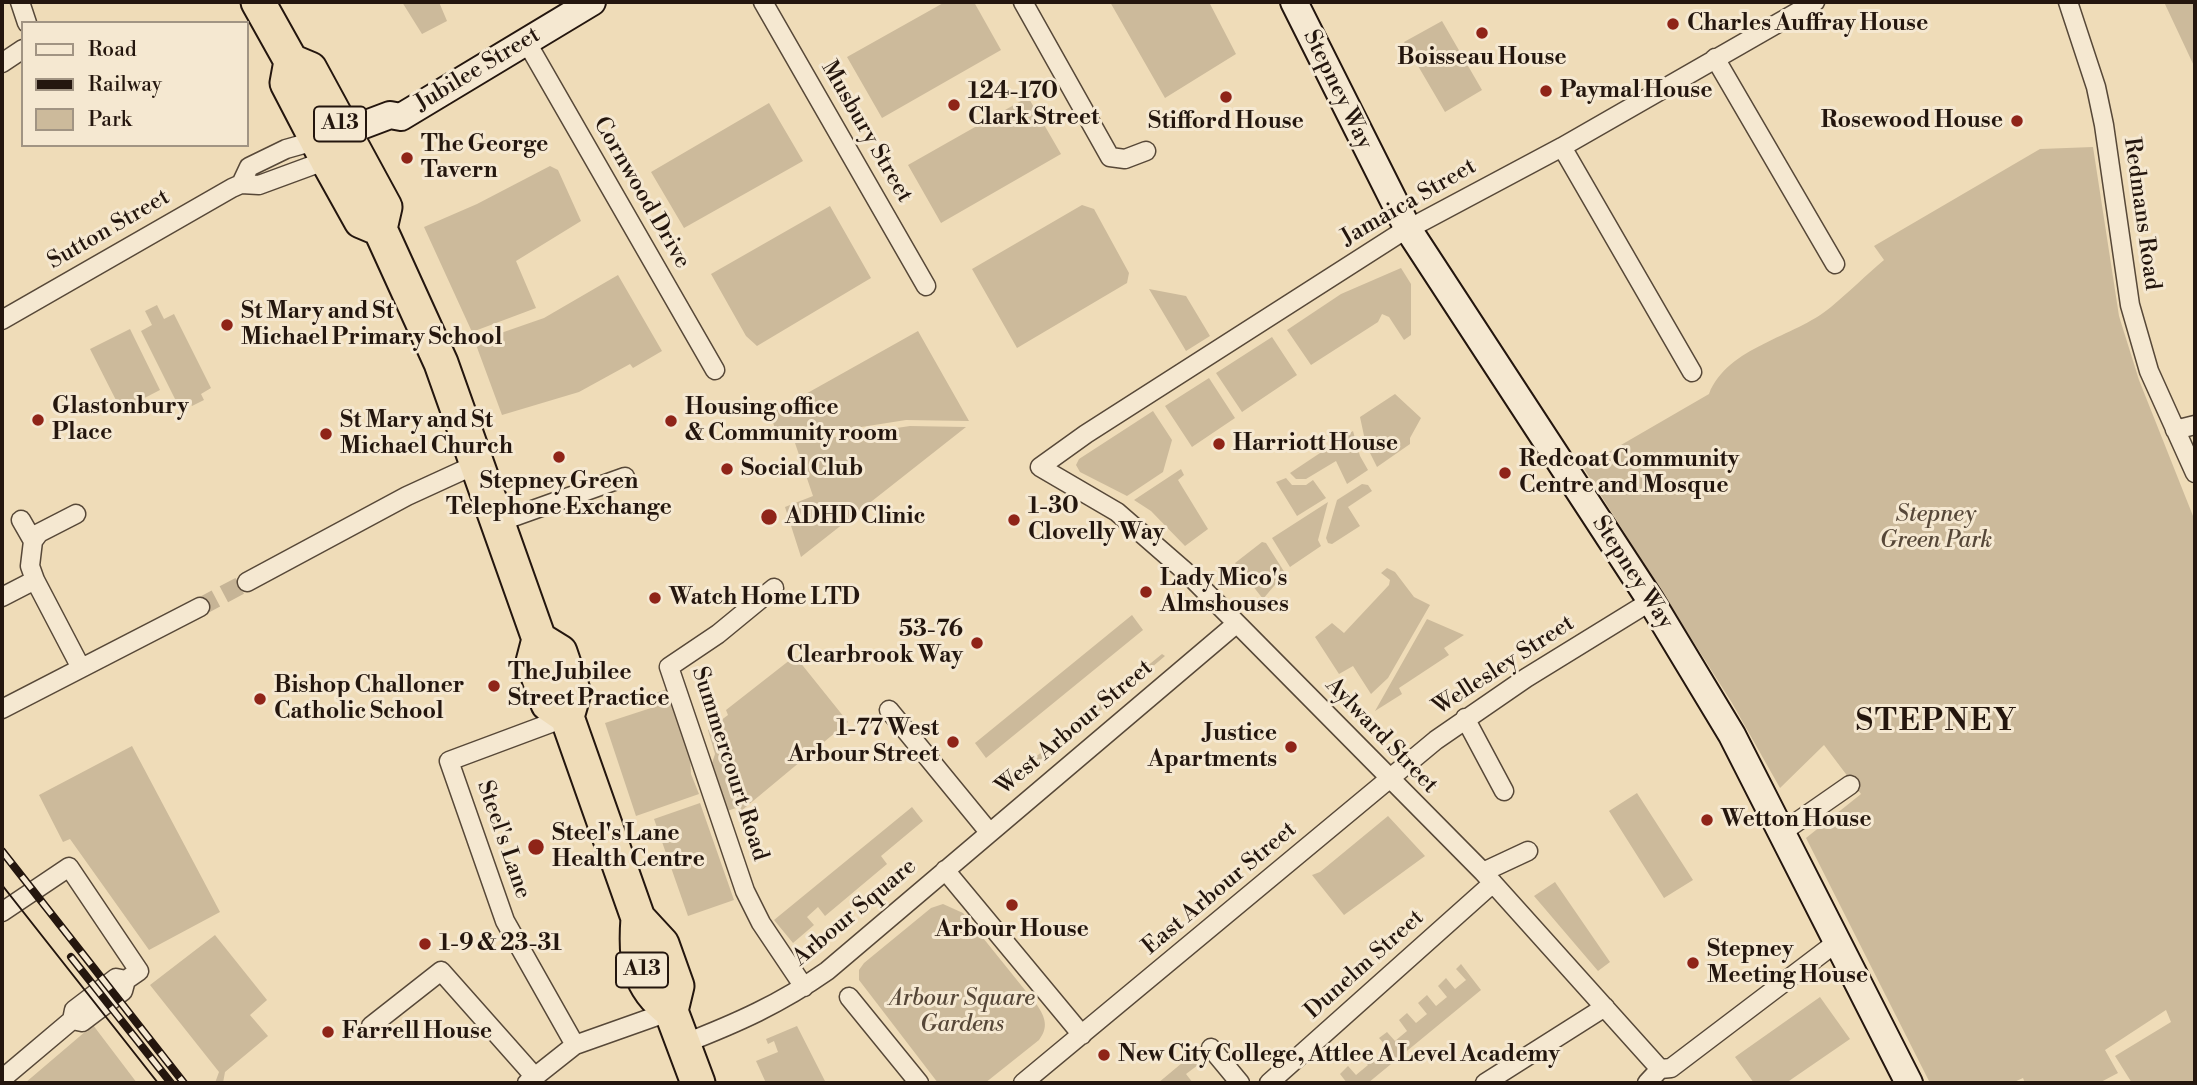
<!DOCTYPE html>
<style>
body{margin:0}
#map{position:relative;width:2197px;height:1085px;overflow:hidden;background:#efdcb8;font-family:"Libre Bodoni",serif}
canvas{display:block}
.frame{position:absolute;inset:0;border:4px solid #24160e;pointer-events:none}
.legend{position:absolute;left:21px;top:21px;width:228px;height:126px;box-sizing:border-box;background:#f5e8d1;border:2px solid #a19483;margin:0;padding:9px 12px;list-style:none;font-size:21px;color:#24160e}
.legend li{display:flex;align-items:center;gap:14px;height:35px}
.legend b{width:35px;border:2px solid #a19483}
</style>
<div id="map">
<canvas width="2197" height="1085"></canvas>
<div class="frame"></div>
<ul class="legend">
<li><b style="height:9px;background:#f5e8d1"></b>Road</li>
<li><b style="height:9px;background:#24160e"></b>Railway</li>
<li><b style="height:19px;background:#ccba9b"></b>Park</li>
</ul>
</div>
<script>
const context = document.querySelector('canvas').getContext('2d');
context.lineJoin = 'round';
function fillPath(path, color) { context.fillStyle = color; context.fill(path, 'evenodd'); }
function trace(path, color, width, dash) { context.strokeStyle = color; context.lineWidth = width; context.lineCap = dash ? 'butt' : 'round'; context.setLineDash(dash || []); context.stroke(path); }
function drawText(font, color, halo, rows, align = 'center') {
  context.font = font + ' "Libre Bodoni",serif'; context.lineWidth = 6; context.setLineDash([]); context.textBaseline = 'middle'; context.strokeStyle = halo; context.fillStyle = color; for (const [text, x, y, turn = 0] of rows) {
    context.save(); context.translate(x, y); context.rotate((+turn || 0) * Math.PI / 180); context.textAlign = isNaN(turn) ? turn : align; if (halo) context.strokeText(text, 0, 0); context.fillText(text, 0, 0); context.restore();
  }
}
fillPath(new Path2D(`
 M402,2h37l8,19 -25,13z
 M945,2h29l27,48 -119,68 -35,-61z
 M1110,2h99l27,52 -71,44z
 M2164,2h31v66z
 M1442,21l40,69 -37,22 -41,-70z
 M1028,97l33,57 -120,69 -33,-58z
 M769,103l34,58 -119,67 -33,-56z
 M2093,147l26,169 20,64 56,141v562h-63l-17,-27 56,-34 -5,-12 -61,40 13,23 -19,10h-74l-2,-5 -11,5h-82l-124,-245 55,-44 -37,-49 -44,43 -48,-85 -149,-236 126,-73c19,-48 85,-56 122,-87 17,-14 35,-32 53,-47l-10,-14 166,-97z
 M550,166l8,4 23,51 -65,40 20,47 -64,24 -48,-105 53,-23z
 M1082,205l12,4 35,64 -2,10 -110,65 -45,-79z
 M830,206l41,72 -114,68 -11,-10 -35,-62z
 M1401,268l10,16v51l-7,5 -15,-23 -7,-3 -4,8 -67,43 -24,-35 54,-36z
 M618,275l44,76 -29,17 -3,-4 -51,28 -77,23 -27,-73 69,-24z
 M1149,289l37,7 24,40 -24,15z
 M157,305l7,14 10,-5 37,74 -10,6 3,6 -12,6 -3,-6 -11,5 -37,-74 11,-6 -7,-14z
 M130,329l30,61 -39,20 -31,-61z
 M918,331l51,90 -63,-1 -127,20 -9,-26z
 M1272,337l25,38 -55,37 -26,-39z
 M1209,378l26,40 -43,29 -27,-41z
 M1395,394l26,24 -11,20v6l-33,23 -11,-22 -6,-28z
 M1153,411l19,29 -9,32 -36,24 -47,-24 -4,-7 3,-6z
 M910,426l56,1 -165,130 -16,-50 28,-11 -18,-53z
 M1353,431l7,25 8,14 -21,14 -11,-23 -30,18h-10l-6,-6z
 M1181,469l3,6 -6,5 30,49 -23,17 -34,-35 -17,-11z
 M1286,478l6,7h14l7,-5 13,18 -29,18 -21,-34z
 M1362,484l6,1 4,6 -24,16 12,19 -28,18 -4,-1 -2,-5 11,-38z
 M1328,502l-10,38 3,6 -31,21 -18,-29z
 M1262,542l4,1 19,30 -22,26 -28,-36z
 M1387,568l8,4 19,25 16,8 -42,73 -17,16 -18,-28 -14,8 -24,-37 17,-14 12,10 45,-48 1,-5 -9,-7z
 M1132,615l11,15 -157,128 -11,-15z
 M1427,619l37,16 -20,13 5,7 -50,33 3,6 -27,17z
 M1162,654l3,2 -155,132 -4,-7z
 M795,656l53,66 -107,89 -2,-4 -12,4 -15,-48 3,-9 -7,-24 20,-15 -2,-5z
 M667,689l23,65 1,20 8,20 -63,22 -31,-93 49,-16 -4,-12z
 M132,746l88,166 -71,38 -79,-111 -7,3 -24,-47z
 M1637,793l56,87 -29,18 -55,-87z
 M700,803l34,97 -46,16 -34,-97z
 M912,807l11,14 -42,35 6,8 -62,52 -7,-9 -11,10 7,8 -21,18 -19,-23z
 M1388,816l37,40 -81,59 -32,-40 8,-3z
 M1555,882l55,80 -12,9 -64,-75z
 M943,904l20,9 74,92c8,12 12,22 2,35l-54,43h-47l-79,-103v-10l5,-7 67,-55z
 M215,935l52,65 -17,15 18,21 -43,36 -2,11h-8l4,-11 -69,-87z
 M1461,964l20,26 -113,93h-21l-7,-9 8,-8 8,9 12,-10 -8,-9 8,-8 8,10 12,-10 -9,-10 8,-6 8,9 12,-10 -8,-11 8,-7 9,10 11,-9 -9,-11 9,-8 9,11 11,-9 -9,-11 8,-8 9,11 11,-9 -10,-11z
 M1820,997l30,42 -64,44h-32l-19,-26z
 M93,1025l44,58h-112z
 M797,1026l29,57h-60l-10,-22 22,-9 -4,-11 -6,3 -2,-5z
 M1194,1053l8,9 -16,12 7,9h-35z`), '#ccba9b');
trace(new Path2D(`
 M200,607l47,-25`), '#c6b496', 18, [18, 9]);
const street = new Path2D(`
 M20,2l7,21
 M763,2l163,284
 M1023,2l87,155 15,2 21,-8
 M2068,2l28,85 8,38 26,180 19,66 46,102
 M526,41l189,329
 M1715,58l120,206
 M2,63l21,-14
 M1562,147l130,225
 M241,184l8,-17 37,-18 32,-9
 M2,320l230,-132 9,-4 18,1 68,-25
 M2175,430l20,-5
 M21,520l12,21
 M499,522l126,-45
 M35,580l-5,-14 3,-25 6,-8 37,-19
 M247,582l160,-86 72,-33
 M774,588l-56,46 -49,33 76,224 16,32 43,64
 M2,597l33,-17 46,88
 M2,709l198,-102
 M889,710l100,122
 M567,717l-118,44 56,160 70,124
 M1465,718l39,73
 M1781,833l69,-48
 M945,870l137,165
 M1483,872l45,-21
 M2,912l67,-45 70,104 -13,9 -3,11 -41,31 -10,-2
 M849,997l70,86
 M371,1026l70,-55 94,106
 M683,1044c54,-21 97,-40 144,-73l409,-347
 M1211,1048l29,35
 M1660,1069l-177,-197 -296,-299 -70,-61 -77,-45 46,-33 311,-199 165,-88 253,-145
 M1660,1069l11,-1 166,-126
 M2,1079l70,-59 2,-10 42,-32 10,2
 M527,1083l48,-38 96,-34
 M1023,1083l413,-343 90,-62 125,-77
 M1269,1083l224,-200
 M1485,1083l120,-76
 M1647,1083l13,-14`);
const secondary = new Path2D(`
 M1294,2l114,227 243,372 81,134 177,348
 M329,138l61,-23 11,2 191,-115`);
const highway = new Path2D(`
 M258,2l33,59 19,8 75,138 -5,22 61,134 98,276 -6,23 15,42 19,13
 M291,61l-4,22 40,77 34,61 19,8
 M539,639l21,13 14,41 -7,24 71,201 24,26 15,42 -6,25 27,72
 M638,918c-3,40 -1,68 33,93`);
trace(street, '#574838', 21);
trace(secondary, '#24160e', 30);
trace(highway, '#24160e', 37);
trace(street, '#f5e8d1', 18);
trace(secondary, '#f5e8d1', 26);
trace(highway, '#efdcb8', 33);
trace(new Path2D(`
 M2,885l156,198`), '#24160e', 2);
const rail = new Path2D(`
 M2,851l182,232
 M71,957l100,126`);
trace(rail, '#24160e', 8);
trace(rail, '#f5e8d1', 5, [16]);
for (const [x, y, r, color] of [
 [1673,24,7,"#8f2418"],
 [1482,33,7,"#8f2418"],
 [1546,91,7,"#8f2418"],
 [1226,97,7,"#8f2418"],
 [954,105,7,"#8f2418"],
 [2017,121,7,"#8f2418"],
 [407,158,7,"#8f2418"],
 [227,325,7,"#8f2418"],
 [38,420,7,"#8f2418"],
 [671,421,7,"#8f2418"],
 [326,434,7,"#8f2418"],
 [1219,444,7,"#8f2418"],
 [559,457,7,"#8f2418"],
 [727,469,7,"#8f2418"],
 [1505,473,7,"#8f2418"],
 [769,517,9,"#8f2418"],
 [1014,520,7,"#8f2418"],
 [1146,592,7,"#8f2418"],
 [655,598,7,"#8f2418"],
 [977,643,7,"#8f2418"],
 [494,686,7,"#8f2418"],
 [260,699,7,"#8f2418"],
 [953,742,7,"#8f2418"],
 [1291,747,7,"#8f2418"],
 [1707,820,7,"#8f2418"],
 [536,847,9,"#8f2418"],
 [1012,905,7,"#8f2418"],
 [425,944,7,"#8f2418"],
 [1693,963,7,"#8f2418"],
 [328,1032,7,"#8f2418"],
 [1104,1055,7,"#8f2418"]
]) { const dot = new Path2D(); dot.arc(x, y, r, 0, 2 * Math.PI); context.fillStyle = color; context.fill(dot); trace(dot, '#f5e8d1', 2.5); }
for (const [x, y, w] of [
 [340,124,52],
 [642,970,52]
]) { const box = new Path2D(); box.roundRect(x - w / 2, y - 17.5, w, 35, 5); context.fillStyle = '#f5e8d1'; context.fill(box); trace(box, '#24160e', 2); }
drawText('bold 21px', '#24160e', null, [
 ["A13",340,124],
 ["A13",642,970]
]);
drawText('bold 23px', '#24160e', '#f5e8d1', [
 ["Charles Auffray House",1687,24],
 ["Boisseau House",1482,58,"center"],
 ["Paymal House",1560,91],
 ["124-170",968,92],
 ["Clark Street",968,118],
 ["Rosewood House",2003,121,"right"],
 ["Stifford House",1226,122,"center"],
 ["The George",421,145],
 ["Tavern",421,171],
 ["St Mary and St",241,312],
 ["Michael Primary School",241,338],
 ["Glastonbury",52,407],
 ["Place",52,433],
 ["Housing office",685,408],
 ["& Community room",685,434],
 ["St Mary and St",340,421],
 ["Michael Church",340,447],
 ["Harriott House",1233,444],
 ["Redcoat Community",1519,460],
 ["Centre and Mosque",1519,486],
 ["Social Club",741,469],
 ["Stepney Green",559,482,"center"],
 ["Telephone Exchange",559,508,"center"],
 ["1-30",1028,507],
 ["Clovelly Way",1028,533],
 ["ADHD Clinic",785,517],
 ["Lady Mico's",1160,579],
 ["Almshouses",1160,605],
 ["Watch Home LTD",669,598],
 ["53-76",963,630,"right"],
 ["Clearbrook Way",963,656,"right"],
 ["The Jubilee",508,673],
 ["Street Practice",508,699],
 ["Bishop Challoner",274,686],
 ["Catholic School",274,712],
 ["1-77 West",939,729,"right"],
 ["Arbour Street",939,755,"right"],
 ["Justice",1277,734,"right"],
 ["Apartments",1277,760,"right"],
 ["Wetton House",1721,820],
 ["Steel's Lane",552,834],
 ["Health Centre",552,860],
 ["Arbour House",1012,930,"center"],
 ["1-9 & 23-31",439,944],
 ["Stepney",1707,950],
 ["Meeting House",1707,976],
 ["Farrell House",342,1032],
 ["New City College, Attlee A Level Academy",1118,1055]
], 'left');
drawText('23px', '#24160e', '#f5e8d1', [
 ["Jubilee Street",478,70,-31],
 ["Stepney Way",1337,90,64],
 ["Musbury Street",866,132,60],
 ["Cornwood Drive",641,193,60],
 ["Jamaica Street",1409,203,-30],
 ["Redmans Road",2141,214,82],
 ["Sutton Street",109,230,-30],
 ["Stepney Way",1632,573,57],
 ["Wellesley Street",1504,666,-33],
 ["West Arbour Street",1075,728,-40],
 ["Aylward Street",1381,736,46],
 ["Summercourt Road",729,764,72],
 ["Steel's Lane",503,840,71],
 ["East Arbour Street",1220,889,-40],
 ["Arbour Square",855,913,-40],
 ["Dunelm Street",1365,965,-42]
]);
drawText('italic 23px', '#564738', '#f5e8d1', [
 ["Stepney",1936,515],
 ["Green Park",1936,541],
 ["Arbour Square",962,999],
 ["Gardens",962,1025]
]);
context.letterSpacing = '2px';
drawText('bold 30px', '#24160e', '#f5e8d1', [
 ["STEPNEY",1937,723]
]);
context.letterSpacing = '0px';
</script>
